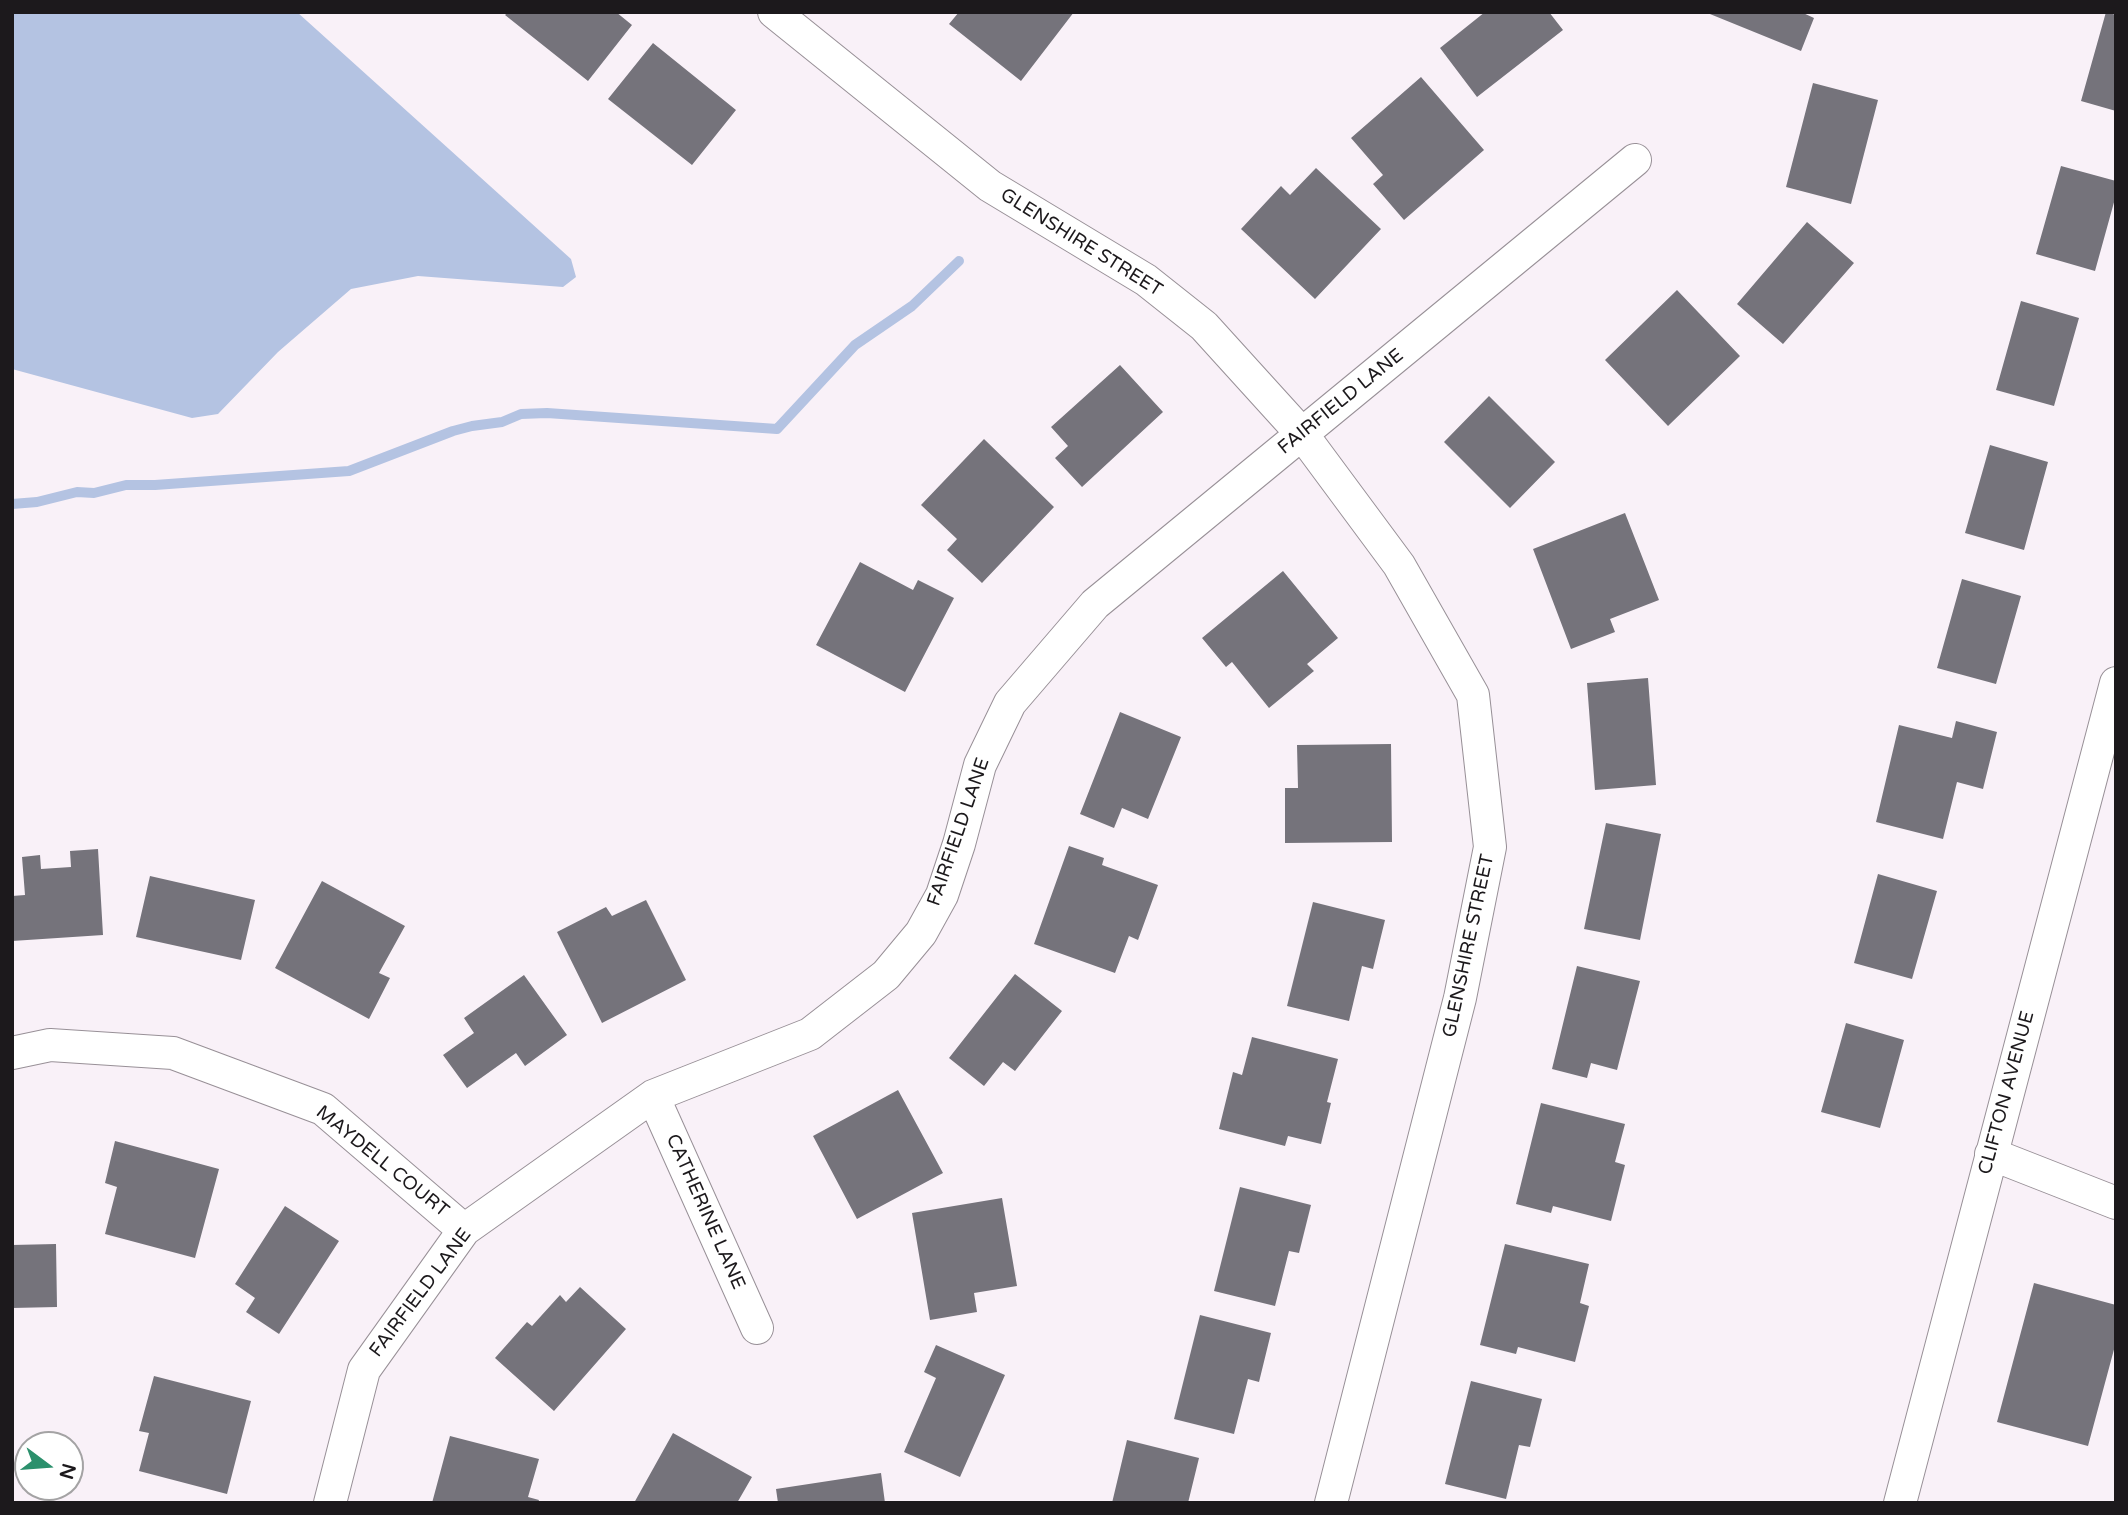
<!DOCTYPE html>
<style>
body{margin:0}
#map{position:relative;width:2128px;height:1515px;overflow:hidden;background:#f9f1f8;font-family:"Varela Round",sans-serif}
canvas{display:block}
.frame{position:absolute;inset:0;border:14px solid #1c191c;pointer-events:none}
.north{position:absolute;left:14px;top:1431px;width:70px;height:70px;box-sizing:border-box;background:#fff;border:2px solid #a4a3a4;border-radius:50%;rotate:106deg;font-size:19px;font-weight:700;line-height:28px;text-align:center;color:#1c191c}
.north::after{content:'';display:block;margin:auto;width:24px;height:32px;background:#2b906c;clip-path:polygon(50% 0,100% 100%,50% 72%,0 100%)}
</style>
<div id="map">
<canvas width="2128" height="1515"></canvas>
<div class="frame"></div>
<div class="north">N</div>
</div>
<script>
const context = document.querySelector('canvas').getContext('2d');
context.lineJoin = 'round';
function fillPath(path, color) { context.fillStyle = color; context.fill(path, 'evenodd'); }
function trace(path, color, width, dash) { context.strokeStyle = color; context.lineWidth = width; context.lineCap = dash ? 'butt' : 'round'; context.setLineDash(dash || []); context.stroke(path); }
function drawText(font, color, halo, rows, align = 'center') {
  context.font = font + ' "Varela Round",sans-serif'; context.lineWidth = 5; context.setLineDash([]); context.textBaseline = 'middle'; context.strokeStyle = halo; context.fillStyle = color; for (const [text, x, y, turn = 0] of rows) {
    context.save(); context.translate(x, y); context.rotate((+turn || 0) * Math.PI / 180); context.textAlign = isNaN(turn) ? turn : align; if (halo) context.strokeText(text, 0, 0); context.fillText(text, 0, 0); context.restore();
  }
}
fillPath(new Path2D(`
 M12,12h285l274,247 5,18 -13,10 -145,-11 -67,13 -73,63 -60,62 -26,4 -180,-49z`), '#b4c3e2');
trace(new Path2D(`
 M12,504l25,-2 40,-10 17,1 32,-8h29l194,-14 104,-40 19,-5 30,-4 19,-8 26,-1 230,16 78,-84 57,-39 47,-45`), '#b4c3e2', 10);
fillPath(new Path2D(`
 M508,12h108l16,13 -44,56 -83,-66z
 M959,12h115l-53,69 -72,-57z
 M1485,12h64l14,18 -86,67 -37,-49z
 M1705,12h96l13,6 -13,33z
 M2106,12l10,3v96l-35,-10z
 M653,43l83,67 -44,55 -84,-66z
 M1421,77l63,73 -80,70 -31,-36 10,-9 -32,-37z
 M1813,83l65,17 -27,104 -65,-17z
 M2061,166l55,15v14l-21,76 -59,-17z
 M1316,168l65,61 -66,70 -74,-70 40,-43 9,9z
 M1807,222l47,41 -71,81 -46,-40z
 M1677,290l63,66 -72,70 -63,-66z
 M2021,301l58,17 -25,88 -58,-16z
 M1120,365l43,47 -81,75 -27,-29 13,-12 -17,-19z
 M1489,396l66,66 -45,46 -66,-66z
 M984,439l70,68 -72,76 -35,-33 10,-11 -36,-34z
 M1990,445l58,17 -24,88 -59,-17z
 M1625,513l34,87 -49,19 5,13 -44,17 -38,-100z
 M860,562l53,28 5,-10 36,18 -49,94 -89,-47z
 M1283,571l55,67 -31,26 7,7 -45,37 -37,-46 -6,5 -24,-29z
 M1962,579l59,17 -25,88 -59,-16z
 M1648,678l8,107 -61,5 -8,-107z
 M1120,712l61,25 -33,82 -26,-11 -8,20 -34,-14z
 M1956,721l41,11 -14,57 -26,-7 -14,57 -67,-17 23,-97 53,13z
 M1391,744l1,98 -107,1v-55h13l-1,-43z
 M1606,823l55,11 -21,106 -56,-11z
 M1069,846l35,12 -2,7 56,20 -20,55 -9,-4 -14,37 -81,-29z
 M98,849l5,86 -91,6v-45l13,-1 -3,-38 18,-2 1,14 30,-2 -1,-16z
 M1878,874l59,17 -25,88 -58,-16z
 M150,876l105,24 -14,60 -105,-23z
 M322,881l83,45 -26,47 11,5 -21,41 -94,-51z
 M646,900l40,80 -84,43 -45,-91 49,-25 6,9z
 M1313,902l72,18 -12,49 -11,-3 -13,55 -62,-15z
 M1577,966l63,15 -23,89 -26,-7 -4,15 -35,-9z
 M1015,974l47,37 -47,60 -12,-9 -19,24 -35,-28z
 M524,975l43,60 -42,31 -9,-13 -49,35 -24,-33 31,-22 -10,-15z
 M1846,1023l58,17 -24,88 -59,-16z
 M1252,1037l86,22 -11,43 4,1 -10,41 -33,-8 -3,10 -66,-17 14,-57 9,3z
 M898,1090l45,83 -86,46 -44,-83z
 M1541,1103l84,21 -10,38 10,3 -14,56 -58,-15 -2,7 -35,-9z
 M115,1141l104,28 -24,89 -90,-24 12,-47 -12,-4z
 M1240,1187l71,18 -12,48 -10,-2 -14,55 -61,-15z
 M1002,1198l15,88 -43,7 3,19 -47,8 -18,-107z
 M285,1206l54,35 -60,93 -33,-22 9,-14 -20,-14z
 M56,1244l1,63 -45,1v-63z
 M1505,1244l84,20 -9,39 9,3 -14,56 -57,-15 -2,7 -36,-9z
 M2034,1283l82,22v37l-28,104 -91,-24z
 M580,1287l46,42 -72,82 -59,-53 32,-36 5,4 28,-31 6,7z
 M1200,1315l71,18 -12,49 -11,-3 -14,55 -60,-15z
 M936,1345l69,30 -45,102 -56,-25 32,-74 -12,-6z
 M154,1376l97,25 -24,93 -88,-23 10,-38 -10,-2z
 M1471,1381l71,18 -12,48 -11,-2 -13,54 -61,-15z
 M673,1433l79,44 -15,26h-103z
 M450,1436l89,23 -11,38 11,3 -1,3h-106z
 M1127,1440l72,18 -11,45h-76z
 M881,1473l4,30h-107l-2,-14z`), '#75737b');
const minor = new Path2D(`
 M774,12l216,174 156,94 58,46 98,108 97,131 74,130 17,152 -30,151 -129,505
 M12,1053l38,-8 123,8 150,56 141,121
 M653,1096l104,232
 M1991,1154l125,49
 M330,1503l34,-133 100,-140 189,-134 157,-62 76,-59 35,-42 21,-38 17,-51 21,-79 30,-62 85,-99 540,-444
 M1900,1503l216,-820`);
trace(minor, '#989097', 34);
trace(minor, '#fff', 32);
drawText('19px', '#1c191c', '#fff', [
 ["GLENSHIRE STREET",1081,243,32],
 ["FAIRFIELD LANE",1341,402,-39],
 ["FAIRFIELD LANE",959,832,-71],
 ["GLENSHIRE STREET",1469,946,-78],
 ["CLIFTON AVENUE",2007,1093,-75],
 ["MAYDELL COURT",382,1162,39],
 ["CATHERINE LANE",705,1212,66],
 ["FAIRFIELD LANE",421,1293,-53]
]);
</script>
